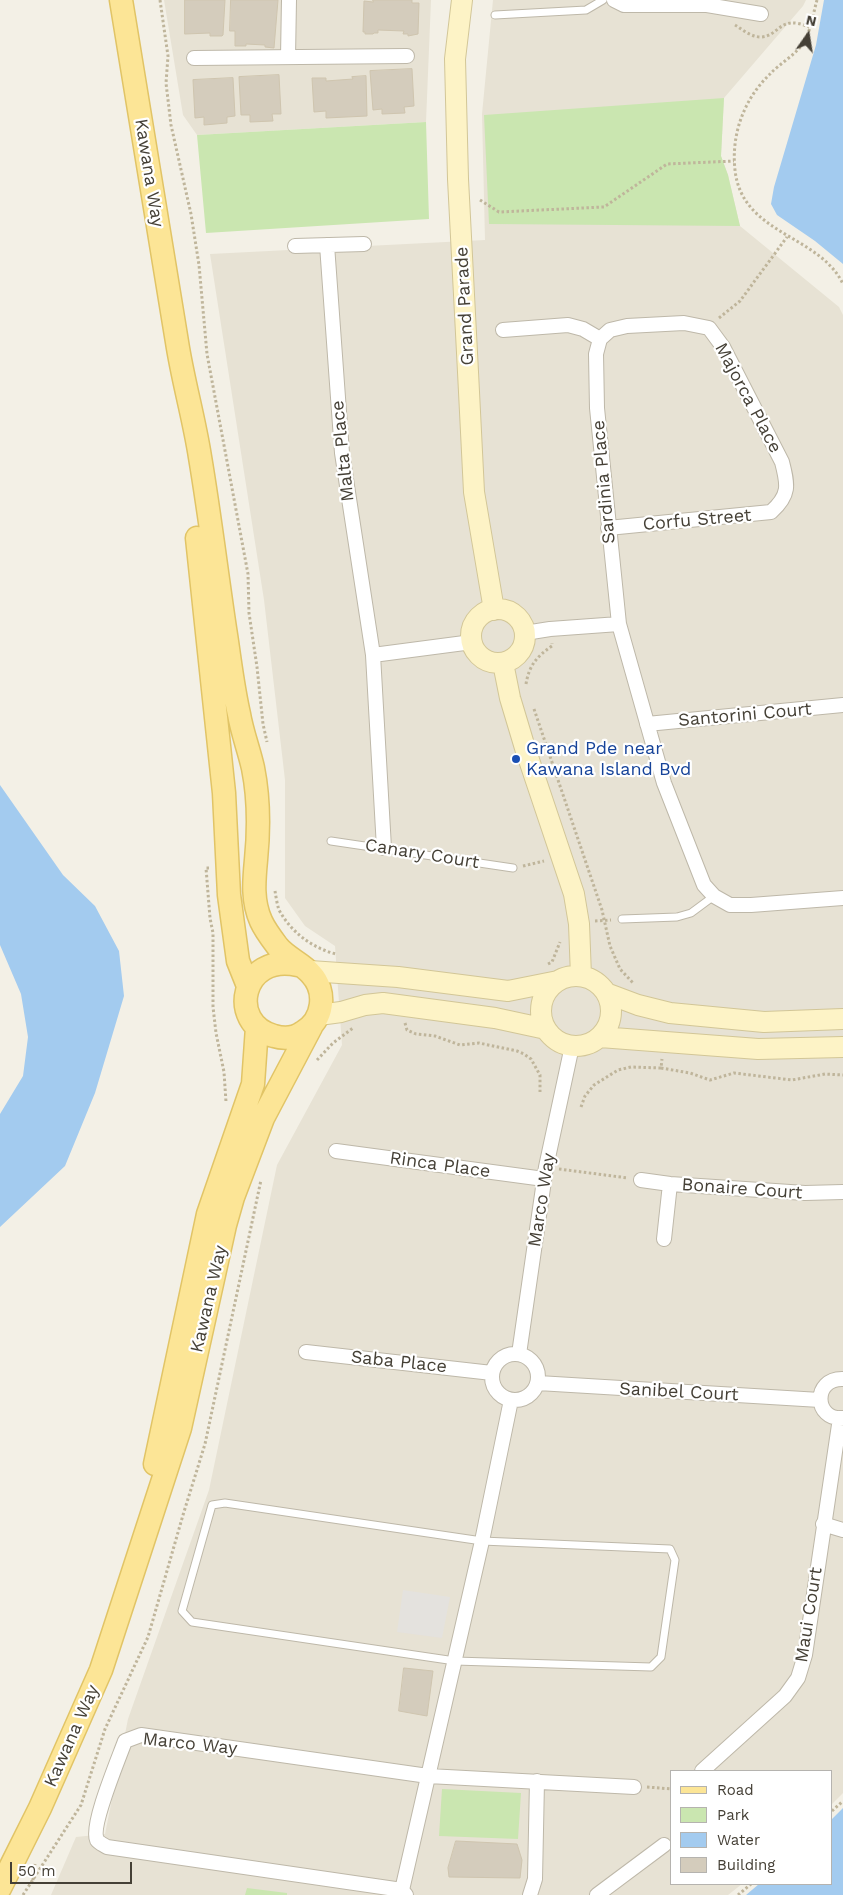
<!DOCTYPE html>
<style>
body{margin:0}
#map{position:relative;width:843px;height:1895px;overflow:hidden;background:#f3f0e6;font-family:"Work Sans",sans-serif}
canvas{display:block}
.legend{position:absolute;left:670px;top:1770px;width:162px;height:115px;box-sizing:border-box;background:#fff;border:1px solid #b5b3af;margin:0;padding:6px 9px;list-style:none;font-size:15px;color:#454036}
.legend li{display:flex;align-items:center;gap:10px;height:25px}
.legend b{width:25px;border:1px solid #b5b3af}
.north{position:absolute;left:783px;top:10px;width:50px;height:50px;-webkit-text-stroke:4px #fff;paint-order:stroke;rotate:13deg;font-size:14px;font-weight:700;line-height:20px;text-align:center;color:#454036}
.north::after{content:'';display:block;margin:auto;width:18px;height:22px;background:#454036;clip-path:polygon(50% 0,100% 100%,50% 72%,0 100%)}
.scale{position:absolute;left:10px;top:1862px;width:122px;height:22px;box-sizing:border-box;border:2px solid #454036;border-top:0;padding-left:6px;font-size:15px;line-height:18px;white-space:nowrap;color:#454036;-webkit-text-stroke:4px #fff;paint-order:stroke}
</style>
<div id="map">
<canvas width="843" height="1895"></canvas>
<ul class="legend">
<li><b style="height:6px;background:#fce596"></b>Road</li>
<li><b style="height:14px;background:#cae6b0"></b>Park</li>
<li><b style="height:14px;background:#a3cbef"></b>Water</li>
<li><b style="height:14px;background:#d4ccbc"></b>Building</li>
</ul>
<div class="north">N</div>
<div class="scale">50 m</div>
</div>
<script>
const context = document.querySelector('canvas').getContext('2d');
context.lineJoin = 'round';
function fillPath(path, color) { context.fillStyle = color; context.fill(path, 'evenodd'); }
function trace(path, color, width, dash) { context.strokeStyle = color; context.lineWidth = width; context.lineCap = dash ? 'butt' : 'round'; context.setLineDash(dash || []); context.stroke(path); }
function drawText(font, color, halo, rows, align = 'center') {
  context.font = font + ' "Work Sans",sans-serif'; context.lineWidth = 4.5; context.setLineDash([]); context.textBaseline = 'middle'; context.strokeStyle = halo; context.fillStyle = color; for (const [text, x, y, turn = 0] of rows) {
    context.save(); context.translate(x, y); context.rotate((+turn || 0) * Math.PI / 180); context.textAlign = isNaN(turn) ? turn : align; if (halo) context.strokeText(text, 0, 0); context.fillText(text, 0, 0); context.restore();
  }
}
fillPath(new Path2D(`
 M164,0h267l-5,122 -229,13 -14,-20z
 M493,0h313l-3,6 -79,92 -3,58 7,19 12,51 99,81 4,8v1478l-11,11v-33h-160v113h70l-14,11h-677l25,-58 29,-3 23,-115 81,-229 68,-325 65,-120 -7,-99 -30,-20 -20,-28v-118l-21,-180 -54,-346 275,-14 -3,-126z`), '#e7e2d4');
fillPath(new Path2D(`
 M724,98l-3,58 7,19 12,51 -251,-2 -5,-109z
 M426,122l3,97 -223,14 -9,-98z
 M442,1789l79,4 -3,46 -79,-3z
 M247,1888l40,5v2h-42z`), '#cae6b0');
fillPath(new Path2D(`
 M403,1590l47,7 -8,41 -45,-6z`), '#e4e2de');
fillPath(new Path2D(`
 M824,0h19v264l-28,-23 -38,-26 -6,-11 3,-17 42,-142z
 M0,785l63,90 32,31 24,45 5,45 -29,97 -30,73 -65,61v-113l23,-38 5,-39 -7,-43 -21,-49z
 M843,1808v87h-97l13,-11h73v-65z`), '#a3cbef');
const building = new Path2D(`
 M185,0h40l-2,35 -1,1h-12v-3l-25,1z
 M231,0h47l-4,48 -9,-1v-2l-19,-1v2h-11v-15h-5z
 M373,0h39v3h7l-1,31 -10,2v-2h-5l1,-3 -26,-1v3h-4l-1,1h-8v-2h-2l1,-31 9,1z
 M412,69l2,37 -10,1 1,6 -23,1v-5l-9,1 -3,-39z
 M279,75l2,39h-9l1,7 -23,1v-7h-9l-2,-38z
 M366,76l1,40 -41,2v-7l-12,1 -2,-34h14v3l27,-2 -1,-2z
 M233,78l2,38 -8,1v6l-23,2v-8l-9,1 -2,-38z
 M404,1668l29,3 -6,45 -28,-5z
 M456,1841l61,3 5,16 -2,18 -71,-1 -1,-9z`);
fillPath(building, '#d4ccbc');
trace(building, '#cfc5af', 1);
const lane = new Path2D(`
 M495,15l91,-5 17,-10
 M331,841l182,27
 M622,919l55,-2 14,-4 23,-17
 M225,1503l257,38 188,8 5,11 -14,97 -10,10 -196,-6 -263,-39 -10,-11 30,-106z`);
const street = new Path2D(`
 M614,0l10,5h83l1,-5
 M707,5l54,9
 M288,57l1,-57
 M194,58l213,-2
 M327,245l15,208 31,202 11,193
 M295,246l69,-2
 M503,330l65,-5 15,4 17,10
 M600,339l10,-9 17,-4 57,-3 25,5 14,19 59,115c6,23 8,33 -11,50l-163,16
 M619,624l45,159 40,102 10,11 16,9h21l92,-7
 M525,633l25,-4 69,-5 -22,-216 -1,-54 4,-15
 M373,655l99,-13
 M647,724l196,-19
 M336,1151l208,28
 M641,1180l29,4 135,9 38,-1
 M664,1239l6,-55
 M306,1352l186,21
 M492 1377a23 23 0 1 1 46 0a23 23 0 1 1-46 0Z
 M519,1354l27,-187 26,-121
 M843,1379c-31,-1 -29,42 0,39
 M538,1383l282,17
 M823,1524l20,6
 M702,1771l83,-75 13,-18 7,-23 35,-237
 M402,1890l-295,-43c-3,-2 -8,-4 -10,-7 -7,-14 22,-82 28,-99l16,-6 287,41 206,11
 M406,1895l-4,-5 80,-349 29,-141
 M530,1895l5,-16 2,-98
 M597,1895l67,-50`);
const secondary = new Path2D(`
 M462,0l-7,59 3,120 10,193 6,120 20,118
 M471 636a27 27 0 1 1 54 0a27 27 0 1 1-54 0Z
 M503,663l7,35 15,50 49,146 5,30 2,52
 M310,971l88,6 110,14 50,-10
 M541 1011a35 35 0 1 1 70 0a35 35 0 1 1-70 0Z
 M606,993l32,12 32,8 94,9 79,-3
 M319,1015l22,-3 24,-7 18,-2 112,15 51,11
 M600,1037l158,12 85,-2`);
const primary = new Path2D(`
 M121,0c19,114 37,228 56,342 6,39 17,76 23,115 10,59 17,119 26,178 4,26 7,53 13,79 3,18 10,36 14,54 6,30 6,62 3,92 -2,21 -4,41 5,61 4,9 11,18 17,26 9,11 25,17 33,27 16,17 13,46 -8,58 -8,6 -19,7 -29,4 -47,-12 -33,-84 24,-71
 M197,538l27,255 5,102 9,66 10,25
 M155,1464l53,-250 45,-130 4,-57
 M0,1888l40,-80 61,-138 79,-242 45,-203 8,-28 30,-79 48,-91`);
trace(lane, '#beb8a9', 9);
trace(street, '#beb8a9', 16);
trace(secondary, '#d2c697', 22);
trace(primary, '#e1c466', 25);
trace(new Path2D(`
 M160,0l8,56 -2,27 5,42 20,89 8,51 8,89 41,220 1,39 8,54 6,57 4,18
 M817,0c-4,14 -6,31 -14,43 -6,11 -24,21 -33,31 -26,25 -39,60 -35,96 7,65 84,64 108,114
 M735,25c8,5 16,12 26,12 19,-1 18,-23 48,-10
 M480,200l19,12 105,-5 63,-43 67,-3
 M719,318l21,-17 47,-64
 M526,684c3,-18 10,-27 26,-38v-3
 M534,709l68,201 8,36 10,23 14,15
 M523,866l21,-5
 M209,868h-3l4,50 3,15v74l3,26 8,39 2,30
 M275,891c1,6 2,13 4,19 12,22 33,38 57,44
 M595,921l16,-1
 M548,964l4,-2 8,-20
 M405,1023l2,7 9,4 19,2 25,9 19,-2 38,8 7,3 7,5 9,16v17
 M317,1060l16,-17 20,-15
 M661,1068l29,5 20,7 24,-7 58,7 33,-6 18,1
 M581,1107l4,-11 9,-11 24,-15 13,-3 30,1 1,-9
 M559,1169l69,9
 M647,1787l25,2
 M832,1811l11,-10
 M33,1880l2,-16
 M23,1895l58,-90 24,-76 43,-92 35,-122 22,-71 56,-264
 M738,1895l13,-11`), '#bfb59b', 3, [2.5, 2.5]);
trace(lane, '#fff', 7);
trace(street, '#fff', 14);
trace(secondary, '#fdf3c6', 20);
trace(primary, '#fce596', 22);
for (const [x, y, r, color] of [
 [516,759,5,"#1a4fb4"]
]) { const dot = new Path2D(); dot.arc(x, y, r, 0, 2 * Math.PI); context.fillStyle = color; context.fill(dot); trace(dot, '#fff', 2); }
drawText('18px', '#454036', '#fff', [
 ["Kawana Way",149,173,81],
 ["Grand Parade",465,306,-93],
 ["Majorca Place",748,398,62],
 ["Malta Place",343,451,-96],
 ["Sardinia Place",604,482,-95],
 ["Corfu Street",697,520,-5],
 ["Santorini Court",745,715,-5],
 ["Canary Court",422,854,9],
 ["Rinca Place",440,1165,8],
 ["Bonaire Court",742,1189,4],
 ["Marco Way",542,1200,-81],
 ["Kawana Way",209,1299,-77],
 ["Saba Place",399,1362,6],
 ["Sanibel Court",679,1392,3],
 ["Maui Court",809,1615,-81],
 ["Kawana Way",72,1736,-66],
 ["Marco Way",190,1744,6]
]);
drawText('18px', '#164399', '#fff', [
 ["Grand Pde near",526,749],
 ["Kawana Island Bvd",526,770]
], 'left');
</script>
